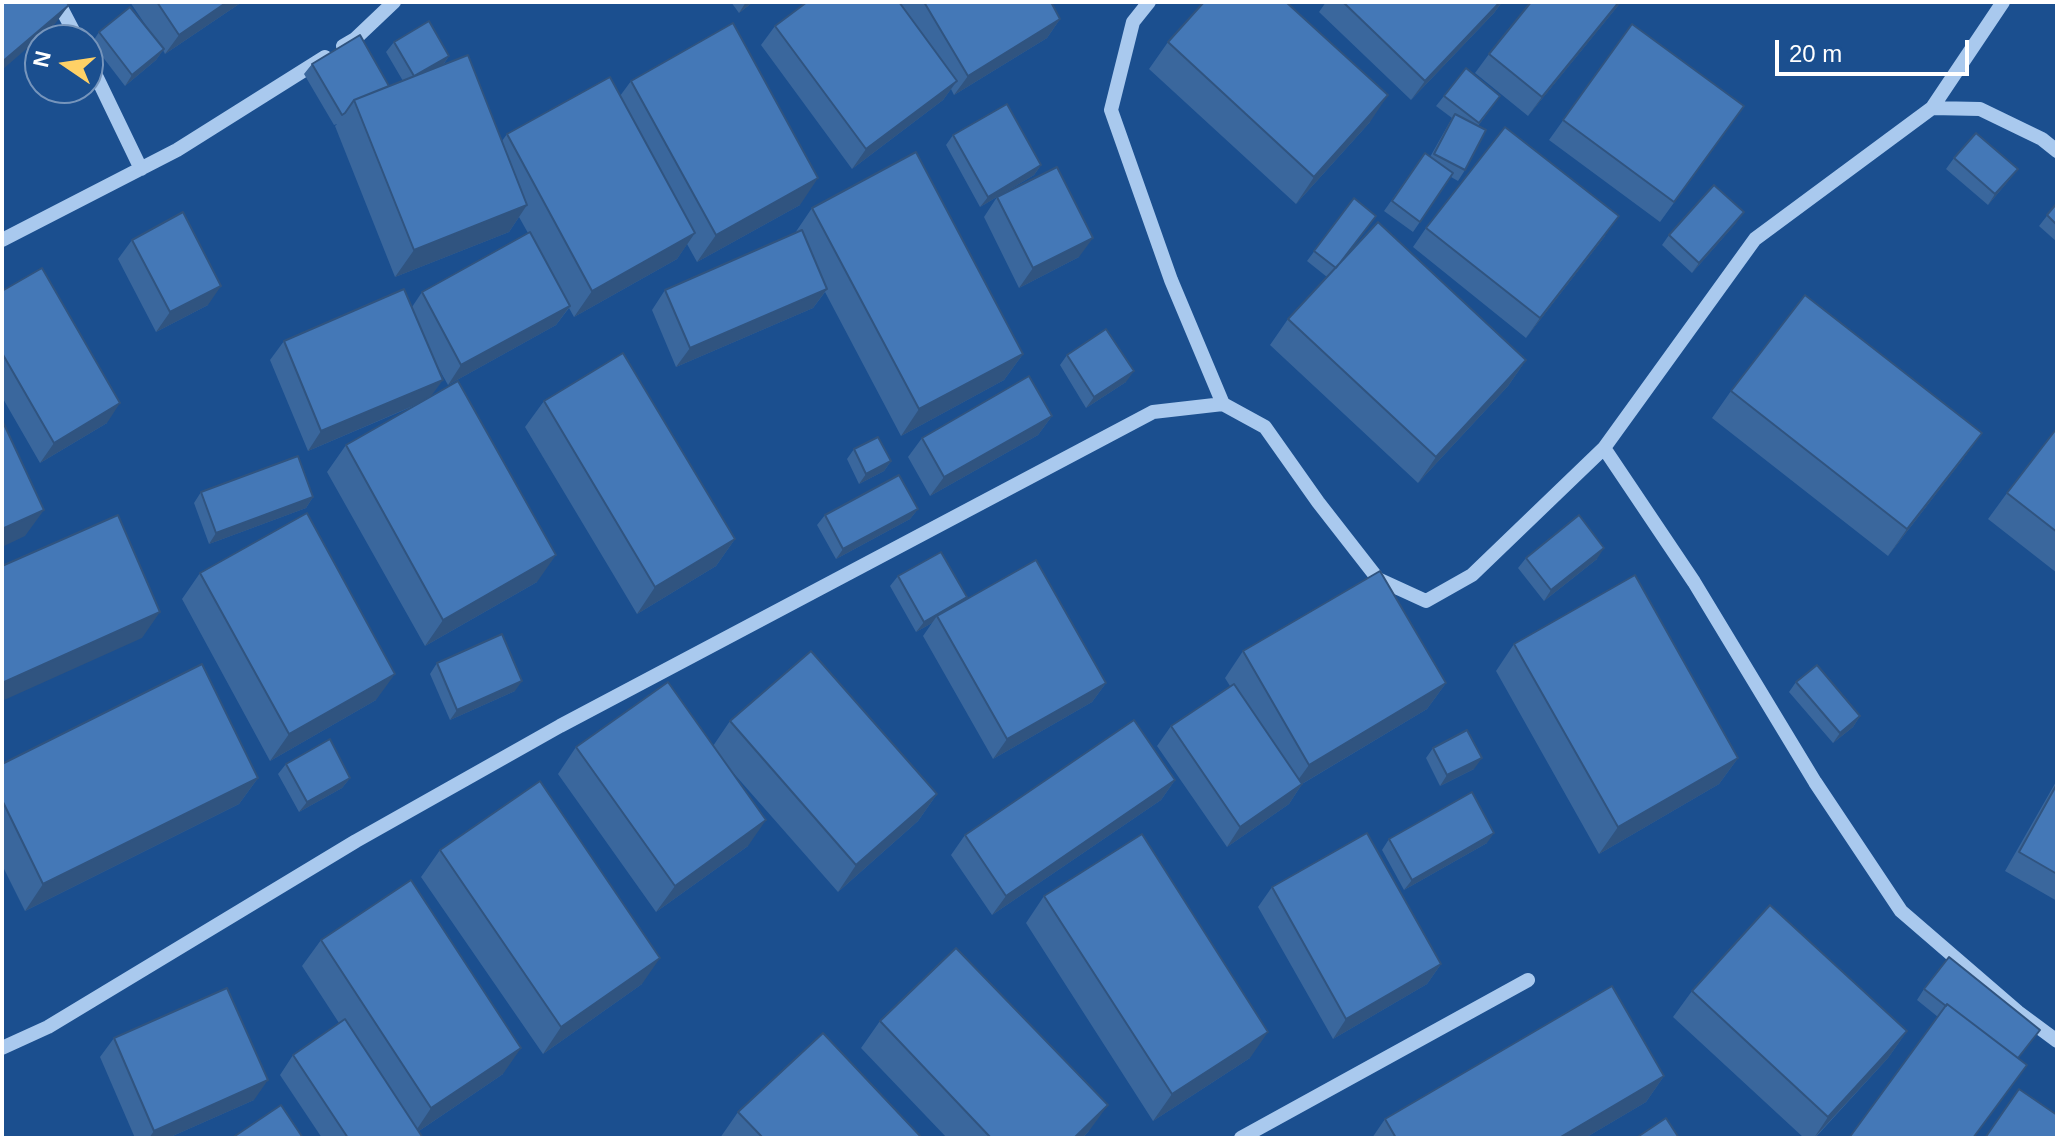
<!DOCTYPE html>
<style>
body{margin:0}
#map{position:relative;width:2059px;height:1140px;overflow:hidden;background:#1b4f8f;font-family:Arial,sans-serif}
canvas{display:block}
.frame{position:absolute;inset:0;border:4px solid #fff;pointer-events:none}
.north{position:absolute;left:24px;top:24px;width:80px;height:80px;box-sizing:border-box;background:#1b4f8f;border:2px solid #7695bc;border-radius:50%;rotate:283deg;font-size:22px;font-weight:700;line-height:32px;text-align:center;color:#fff}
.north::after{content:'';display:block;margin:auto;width:28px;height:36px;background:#ffd166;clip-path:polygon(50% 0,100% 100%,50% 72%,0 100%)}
.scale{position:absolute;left:1775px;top:40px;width:194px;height:36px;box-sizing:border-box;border:4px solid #fff;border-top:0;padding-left:10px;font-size:24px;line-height:28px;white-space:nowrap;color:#fff;-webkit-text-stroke:6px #1b4f8f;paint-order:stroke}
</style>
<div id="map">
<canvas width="2059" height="1140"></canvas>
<div class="frame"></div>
<div class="north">N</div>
<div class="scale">20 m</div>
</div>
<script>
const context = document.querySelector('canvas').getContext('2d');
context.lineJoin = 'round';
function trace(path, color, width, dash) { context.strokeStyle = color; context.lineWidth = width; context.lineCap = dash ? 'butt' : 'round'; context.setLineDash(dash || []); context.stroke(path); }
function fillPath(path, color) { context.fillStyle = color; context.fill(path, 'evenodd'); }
trace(new Path2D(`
 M58,2l20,38
 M1149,2l-16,20 -22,88 60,170 52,124
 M343,46l12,-7 39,-37
 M88,59l53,110
 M1932,108l71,-106
 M2,240l175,-90 148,-93
 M1604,448l90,134 121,200 86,129 117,101 39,29
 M2,1048l46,-21 308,-186 204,-115 593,-314 70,-8 42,23 53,75 60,77 48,22 46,-26 132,-127 151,-209 177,-131 48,1 62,30 15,12
 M1241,1138l287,-158`), '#a9c9ee', 14);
fillPath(new Path2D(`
 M130,2h112l-77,52 -2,-4 -7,10 -31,26 -33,-43 7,-11 54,4z
 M731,2h22l-14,11z
 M899,2h152l9,17 -13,19 -93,57 -3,-6 -8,11 -91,69 -91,-124 14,-19z
 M1326,2h176l-8,11 -83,87 -92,-88z
 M1621,2l-93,114 -53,-43 14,-19z
 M1632,24l112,82 -84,116 -111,-82z
 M394,42l55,14 -6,9 59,76 5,-7 113,-38 11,-15 169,124 -103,57 -10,-18 -10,15 -103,58 -5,-9 -13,17 -108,60 -14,-25 -3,36 106,186 -112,64 -98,-174 19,-27 70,-40 -108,46 -38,-91 14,-19 128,-34 10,-15 106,-59 -9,-16 -10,15 -114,45 -60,-151 2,-2 -3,1 -30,-51 8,-10 77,22 14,-5 -17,-29z
 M1168,42l202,80 -74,82 -147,-135z
 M1444,96h56l-22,30 -13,44 -7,11 -7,-4 -38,55 -29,-21 41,-58 5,4 22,-39 -16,-12z
 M953,135l88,30 -7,10 -54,32 -34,-62z
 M1954,158l56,21 -22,26 -42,-36z
 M997,197l82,60 -60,31 -35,-71z
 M1354,198l-7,58 179,104 -18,26 -90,97 -148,-138 18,-26 39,-42 -20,-16z
 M2057,203v39l-18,-16z
 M812,208l211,146 -19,26 -103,56 -76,-144 -12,16 -137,59 -24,-57 13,-20 130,-57z
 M1736,223l-44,50 -30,-28 7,-10z
 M1426,228l179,8 -79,102 -113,-91z
 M132,240l76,65 -52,27 -38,-73z
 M2,291l105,132 -67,40 -38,-66z
 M1067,355l59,27 -40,26 -26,-43z
 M1731,391l251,42 -19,26 -75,97 -176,-138z
 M544,401l191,138 -19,27 -79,48 -112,-187z
 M1052,416l-14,19 -108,61 -22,-39 14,-19z
 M2057,428v145l-69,-54 19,-26z
 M854,449l37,12 -7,10 -25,13 -12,-25z
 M201,492l112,5 -7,11 -97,36 -15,-41z
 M918,509l-8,10 -74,40 -19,-34 8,-10z
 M1526,558l71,1 -53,42 -26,-33z
 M200,573l176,127 -106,61 -88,-162z
 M898,576l67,24 141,83 -14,19 -99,57 -70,-123 9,-13 -16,9 -26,-46z
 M1514,644l224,114 -19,26 -120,70 -103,-183z
 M1243,651l203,32 -19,26 -125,75 -13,20 -62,43 -70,-101 14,-20 59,-40 -5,-8z
 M437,663l78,28 -65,29 -20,-46z
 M1796,682l64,34 -7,11 -20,16 -44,-51z
 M730,721l207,73 -19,27 -80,71 -110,-125 20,79 -92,66 -98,-138 18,-27 137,-1z
 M1433,748l41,21 -34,17 -14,-28z
 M2,764l256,14 -19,26 -214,107 -23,-46z
 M286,764l64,14 -8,10 -43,24 -21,-38z
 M1175,780l-14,20 -169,115 -41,-60 14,-20z
 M2057,780v121l-52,-30z
 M1389,839l98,4 -83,47 -22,-40z
 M440,850l202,134 -99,70 -122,-177z
 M1272,887l169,77 -14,20 -94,55 -75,-132z
 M1044,896l206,162 -97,63 -127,-198z
 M321,940l182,134 -84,57 4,7h-101l-42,-63 13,-20 46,-32 -37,-57z
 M1924,989l116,41 -22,28 -10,33 -70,-74 -21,-17z
 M1692,991l215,40 -19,27 -73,80h-11l-131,-121z
 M880,1021l209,110 -7,7h-135l-86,-90z
 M114,1038l140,62 -86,38h-33l-35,-81z
 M1664,1076l-18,26 -61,36h-213l13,-19z
 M738,1112l184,26h-202z`), '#3a679d');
fillPath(new Path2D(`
 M227,2h15l-77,52 14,-19z
 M746,2h7l-14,11z
 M1500,2h2l-8,11 -83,87 14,-19z
 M1619,2h2l-93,114 14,-19z
 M69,5l-14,19 -53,46v-8z
 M1060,19l-13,19 -93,57 14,-19z
 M164,49l-8,11 -31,26 7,-11z
 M449,56l-7,10 -28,10z
 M957,81l-14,19 -91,69 14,-20z
 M1388,95l-18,27 -74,82 18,-27z
 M1041,165l-7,10 -54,32 8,-10z
 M2018,169l-8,10 -22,26 7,-11z
 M818,178l-18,27 -103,57 19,-27z
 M527,205l-18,27 -114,45 19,-27z
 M1744,212l-8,11 -44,50 7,-10z
 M1619,216l-14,20 -79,102 14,-20z
 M695,233l-18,26 -103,58 18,-26z
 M1093,238l-14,19 -60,31 14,-20z
 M221,286l-13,19 -52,27 14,-20z
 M827,289l-14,19 -137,59 14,-19z
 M570,306l-14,19 -108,60 13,-20z
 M1023,354l-19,26 -103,56 18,-27z
 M1526,360l-18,26 -90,97 18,-26z
 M1134,371l-8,11 -40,26 8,-11z
 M443,380l-14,19 -121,52 13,-20z
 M120,403l-13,20 -67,40 14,-20z
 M1052,416l-14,19 -108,61 14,-19z
 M1982,433l-19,26 -75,97 19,-27z
 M891,461l-7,10 -25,13 7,-10z
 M313,497l-7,11 -97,36 7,-11z
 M918,509l-8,10 -74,40 7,-10z
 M44,510l-19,26 -23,11v-18z
 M735,539l-19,27 -79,48 18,-27z
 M1604,548l-7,11 -53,42 7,-11z
 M556,555l-19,27 -112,64 18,-26z
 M967,597l-8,11 -22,8 -5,7 -16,9 8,-10z
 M160,612l-18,26 -140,63v-18z
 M395,674l-19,26 -106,61 19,-27z
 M522,681l-7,10 -65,29 7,-10z
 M1106,683l-14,19 -99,57 14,-20z
 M1446,683l-19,26 -137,82 19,-26z
 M1860,716l-7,11 -20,16 7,-10z
 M1482,758l-8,11 -34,17 7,-11z
 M1738,758l-19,26 -120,70 19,-27z
 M258,778l-19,26 -214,107 18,-27z
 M350,778l-8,10 -43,24 8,-10z
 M1175,780l-14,20 -169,115 14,-19z
 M1302,784l-13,20 -62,43 13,-20z
 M937,794l-19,27 -80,71 18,-27z
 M766,820l-18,26 -92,66 19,-26z
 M1494,833l-7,10 -83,47 8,-10z
 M660,958l-18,26 -99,70 18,-27z
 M1441,964l-14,20 -94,55 13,-20z
 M1907,1031l-19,27 -74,80 14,-21z
 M1268,1032l-18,26 -97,63 19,-27z
 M521,1048l-18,26 -90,61 18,-27z
 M1664,1076l-18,26 -61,36h-26z
 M268,1080l-14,20 -86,38h-19l5,-7z
 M1108,1105l-19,26 -7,7h-8z`), '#305480');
const building = new Path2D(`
 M2,2h64l3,3 -67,57z
 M157,2h70l-48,33z
 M807,2h92l58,79 -91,68 -91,-123z
 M924,2h127l9,17 -92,57z
 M1204,2h82l102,93 -74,82 -146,-135z
 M1343,2h157l-75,79z
 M1531,2h88l-77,95 -53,-43z
 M130,7l34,42 -32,26 -33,-43z
 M429,21l20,35 -35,20 -20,-34z
 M733,23l85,155 -102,57 -85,-154z
 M1632,24l112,82 -70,96 -111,-82z
 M360,35l29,51 -35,14 -9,13 -3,2 -30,-51z
 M468,55l59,150 -113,45 -60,-150z
 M1466,68l34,28 -21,27 -35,-27z
 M610,77l85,156 -103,58 -85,-157z
 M1007,104l34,61 -53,32 -35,-62z
 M1455,114l31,16 -21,40 -31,-16z
 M1505,127l114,89 -79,102 -114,-90z
 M1976,133l42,36 -23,25 -41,-36z
 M916,152l107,202 -104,55 -107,-201z
 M1425,153l28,20 -33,49 -28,-21z
 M1057,167l36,71 -60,30 -36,-71z
 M1714,185l30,27 -45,51 -30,-28z
 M1354,198l22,18 -40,52 -22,-17z
 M2057,203v22l-10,-10z
 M183,212l38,74 -51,26 -38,-72z
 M1378,222l148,138 -90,97 -148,-138z
 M802,230l25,59 -137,59 -25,-58z
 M530,232l40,74 -109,59 -39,-73z
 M42,268l78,135 -66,40 -52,-90v-62z
 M404,289l39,91 -122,51 -37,-90z
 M1805,295l177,138 -75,96 -176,-138z
 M1106,329l28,42 -40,26 -27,-42z
 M623,353l112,186 -80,48 -111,-186z
 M1029,376l23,40 -108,61 -22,-39z
 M458,381l98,174 -113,65 -97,-175z
 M2,420l42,90 -42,19z
 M2057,428v104l-50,-39z
 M878,437l13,24 -25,13 -12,-25z
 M298,456l15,41 -97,36 -15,-41z
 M899,475l19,34 -75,40 -18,-34z
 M307,513l88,161 -106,60 -89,-161z
 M118,515l42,97 -158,71v-117z
 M1579,515l25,33 -53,42 -25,-32z
 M941,552l26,45 -43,25 -26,-46z
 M1036,560l70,123 -99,56 -70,-123z
 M1380,571l66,112 -137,82 -66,-114z
 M1635,575l103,183 -120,69 -104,-183z
 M502,634l20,47 -65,29 -20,-47z
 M811,651l126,143 -81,71 -126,-144z
 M202,664l56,114 -215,106 -41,-84v-36z
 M1817,665l43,51 -20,17 -44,-51z
 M668,682l98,138 -91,66 -99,-139z
 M1234,684l68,100 -62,43 -69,-101z
 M1134,720l41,60 -169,116 -41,-61z
 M1467,730l15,28 -35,17 -14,-27z
 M330,739l20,39 -43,24 -21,-38z
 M540,781l120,177 -99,69 -121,-177z
 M2057,784v90l-38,-22z
 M1472,792l22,41 -82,47 -23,-41z
 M1367,833l74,131 -95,55 -74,-132z
 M1142,834l126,198 -96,62 -128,-198z
 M411,880l110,168 -90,60 -110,-168z
 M1770,905l137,126 -79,86 -136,-126z
 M956,948l152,157 -34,33h-83l-111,-117z
 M1949,957l91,73 -22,28 -71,-54 -1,2 -22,-17z
 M1612,986l52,90 -105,62h-163l-11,-19z
 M227,988l41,92 -114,51 -40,-93z
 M1947,1004l80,61 -54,73h-124z
 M345,1019l78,119h-75l-55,-83z
 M823,1033l99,105h-159l-25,-26z
 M2019,1089l38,26v23h-72z
 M281,1105l22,33h-71z
 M1666,1118l13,20h-43z`);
fillPath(building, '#4478b7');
trace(building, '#305480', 2);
</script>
